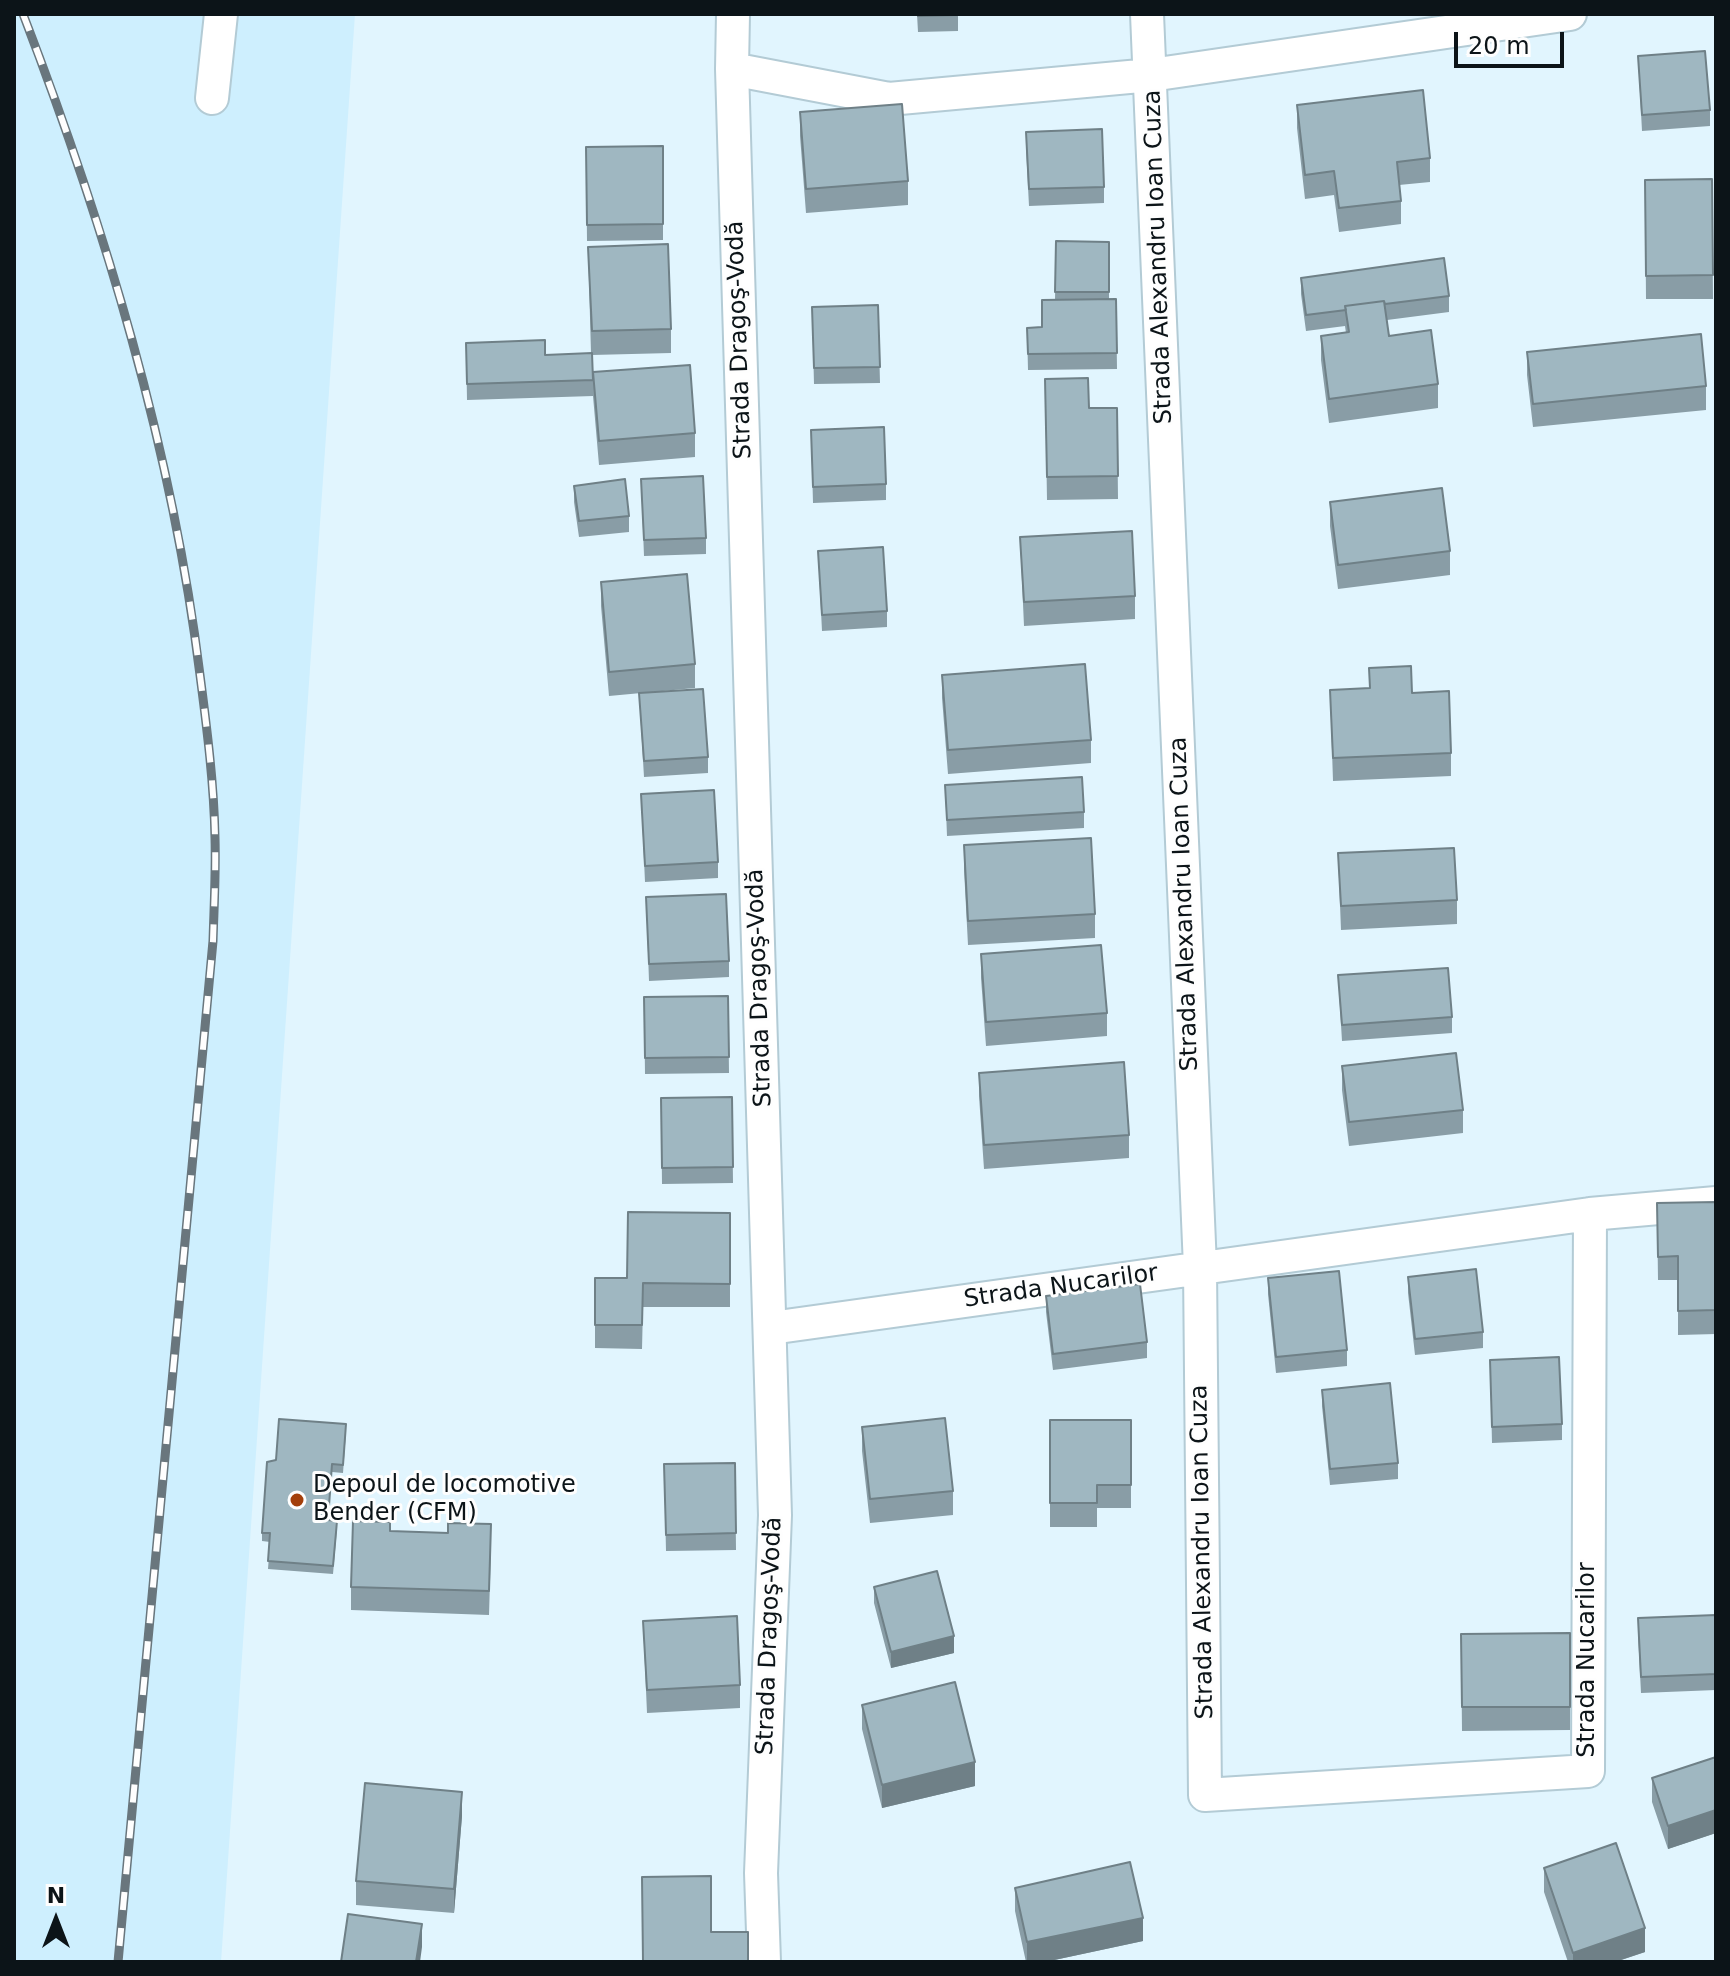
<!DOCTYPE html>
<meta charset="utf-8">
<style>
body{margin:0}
#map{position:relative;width:1730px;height:1976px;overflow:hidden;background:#e1f5fe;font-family:"DejaVu Sans",sans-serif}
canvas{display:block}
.frame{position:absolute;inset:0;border:16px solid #0c1418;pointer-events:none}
.north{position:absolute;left:16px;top:1880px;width:80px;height:80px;-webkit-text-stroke:6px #fefefe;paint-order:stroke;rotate:0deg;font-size:22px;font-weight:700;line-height:32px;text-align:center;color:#0c1418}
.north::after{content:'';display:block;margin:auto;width:28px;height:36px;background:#0c1418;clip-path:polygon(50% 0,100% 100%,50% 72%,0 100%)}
.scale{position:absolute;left:1454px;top:32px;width:110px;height:36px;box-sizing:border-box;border:4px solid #0c1418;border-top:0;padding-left:10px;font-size:24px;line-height:28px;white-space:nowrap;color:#0c1418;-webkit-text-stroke:6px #fefefe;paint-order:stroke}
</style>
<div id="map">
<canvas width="1730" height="1976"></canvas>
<div class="frame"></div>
<div class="north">N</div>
<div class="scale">20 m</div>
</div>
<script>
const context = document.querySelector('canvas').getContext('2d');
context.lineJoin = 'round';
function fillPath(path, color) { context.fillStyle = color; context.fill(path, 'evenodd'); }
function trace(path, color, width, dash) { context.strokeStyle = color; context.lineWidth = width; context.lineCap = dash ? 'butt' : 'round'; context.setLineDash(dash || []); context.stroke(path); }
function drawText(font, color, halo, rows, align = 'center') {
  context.font = font + ' "DejaVu Sans",sans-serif'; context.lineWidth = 6; context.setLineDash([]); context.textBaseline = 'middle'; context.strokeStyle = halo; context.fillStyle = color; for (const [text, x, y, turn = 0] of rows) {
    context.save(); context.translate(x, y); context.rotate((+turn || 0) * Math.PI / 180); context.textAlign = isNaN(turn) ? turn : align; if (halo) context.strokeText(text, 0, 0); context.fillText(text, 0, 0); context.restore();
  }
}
fillPath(new Path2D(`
 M14,14h341l-134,1948h-207z`), '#ceeffe');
const minor = new Path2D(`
 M733,14l-1,55 43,1446 -14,358 3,89
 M1147,14l53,1253 5,528 383,-24 2,-557
 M732,69l157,30 262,-24 419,-61
 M212,98l9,-84
 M771,1328l819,-114 126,-11`);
trace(minor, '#b3cbd5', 36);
trace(minor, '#fff', 32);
const rail = new Path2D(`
 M23,14c82,213 149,434 177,661 7,54 14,109 15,163 1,34 -1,69 -2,103l-95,1021`);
trace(rail, '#69767d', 9);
trace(rail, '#fefefe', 6, [18]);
fillPath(new Path2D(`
 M917,14h41v17l-40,1z
 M1638,56l72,54v16l-68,5z
 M1297,105l133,53v24l-31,3 2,16v23l-62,8 -5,-37 -29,4 -8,-71z
 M800,112l108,69v24l-102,8 -6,-77z
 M663,146v94l-76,1 -1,-94z
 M1026,148l78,39v16l-75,3z
 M1712,179l1,120h-67l-1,-119z
 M1056,241l53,1v57h7l1,70 -89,1 -1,-42 15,-1 13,-27z
 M588,247l83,82v24l-79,2 1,25 102,53v24l-96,8 -6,-69 -126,4 -1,-57 79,12 46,-2z
 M1301,278l148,18v16l-62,8 2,16 49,48v24l-109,15 -8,-63v-24l25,-3 -1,-7 -39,5 -5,-37z
 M878,305l2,78 -66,1 -2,-77z
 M1527,352l179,34v24l-173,17 -6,-52z
 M1045,379l44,29h28l1,91 -71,1z
 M811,430l75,54v16l-73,3z
 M641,479l65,59v16l-62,2z
 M574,486l55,30v16l-50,5 -5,-35z
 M1330,502l120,49v24l-112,14 -8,-63z
 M1020,537l115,59v23l-111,7z
 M818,551l69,60v16l-65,4z
 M601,582l94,82v24l-86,8 -8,-90z
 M1369,668l43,25 39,60v23l-118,5 -3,-91 39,-2z
 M942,675l149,65v23l-143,11 -6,-76z
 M639,693l69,64v16l-64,4z
 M945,785l139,27v16l-137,8z
 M641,794l77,68v16l-73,4z
 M964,845l131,69v24l-127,7 -4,-76z
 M1338,853l119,47v24l-116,6z
 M646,897l83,64v16l-80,4z
 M981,954l126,59v23l-121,10 -5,-68z
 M1338,975l114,42v16l-110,8z
 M728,996l1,77 -84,1 -1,-77z
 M1342,1066l121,44v23l-114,13 -7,-56z
 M979,1073l150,62v23l-145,11 -5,-73z
 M732,1097l1,86 -71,1 -1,-86z
 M1716,1202v132l-38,1v-55h-20l-1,-77z
 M730,1213v94h-87l-1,42 -47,-1v-70h32z
 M1408,1277l75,55v16l-68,7 -7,-62z
 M1268,1278l79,72v16l-71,7 -8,-79z
 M1046,1296l101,46v16l-94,12 -7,-58z
 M1490,1360l72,64v16l-70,3z
 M1322,1390l76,73v16l-68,6 -8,-79z
 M1050,1420h81v88h-34v19h-47z
 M862,1427l91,64v24l-83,8 -8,-72z
 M346,1432l-3,41 -11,-1 -4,48 9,9 -4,45 -65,-5 2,-27 -8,-1v-8l14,-73z
 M735,1463l1,87 -70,1 -2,-87z
 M390,1531l101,17 -2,67 -138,-5v-23z
 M874,1587l80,66 -63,15 -17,-65z
 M1716,1615v75l-75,3 -3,-59z
 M643,1621l97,64v23l-93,5z
 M1570,1633v97l-108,1 -1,-97z
 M862,1705l113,81 -93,22 -20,-79z
 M1716,1757v76l-48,16 -16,-47v-24z
 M462,1816l-8,97 -98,-8v-24z
 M1544,1868l101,84 -30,10h-47l-24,-70z
 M1015,1888l128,53 -98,21h-19l-11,-51z`), '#899da6');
fillPath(new Path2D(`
 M954,1636v17l-63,15v-16z
 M975,1762v24l-93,22v-23z
 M462,1792v24l-8,97v-24z
 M1716,1810v23l-48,16v-23z
 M1143,1918v23l-98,21h-18v-20z
 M422,1924v23l-2,15h-4z
 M1645,1928v24l-30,10h-42v-9z`), '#6f8087');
const building = new Path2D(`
 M918,14h40v1l-40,1z
 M1705,51l5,59 -68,5 -4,-59z
 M1423,90l7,68 -33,4 4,39 -62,7 -5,-37 -29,4 -8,-70z
 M902,104l6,77 -102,8 -6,-77z
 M1102,129l2,58 -75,2 -3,-57z
 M663,146v78l-76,1 -1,-78z
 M1712,179l1,96 -67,1 -1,-96z
 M1056,241l53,1v50h-54z
 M668,244l3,85 -79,2 -4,-84z
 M1444,258l5,38 -64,8 -1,-3 -39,5 1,4 -40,5 -5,-37z
 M1116,299l1,54 -89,1 -1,-26 15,-1v-27z
 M1384,301l5,35 42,-6 7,54 -109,15 -8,-63 28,-4 -4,-26z
 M878,305l2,62 -66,1 -2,-61z
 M1701,334l5,52 -173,18 -6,-52z
 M545,340v15l47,-2 1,27 -126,4 -1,-41z
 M690,365l5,68 -96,8 -6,-69z
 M1088,378l1,30h28l1,68 -71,1 -2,-98z
 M884,427l2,57 -73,3 -2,-57z
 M703,476l3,62 -62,2 -3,-61z
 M625,479l4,37 -50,5 -5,-35z
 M1442,488l8,63 -112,14 -8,-63z
 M1132,531l3,65 -111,6 -4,-65z
 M883,547l4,64 -65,4 -4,-64z
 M687,574l8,90 -86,8 -8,-90z
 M1085,664l6,76 -143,10 -6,-75z
 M1411,666l1,27 37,-2 2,62 -118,5 -3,-68 40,-2 -1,-20z
 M703,689l5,68 -64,4 -5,-68z
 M1082,777l2,35 -137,8 -2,-35z
 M714,790l4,72 -73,4 -4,-72z
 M1091,838l4,76 -127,7 -4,-76z
 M1454,848l3,52 -116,6 -3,-53z
 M726,894l3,67 -80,3 -3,-67z
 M1101,945l6,68 -121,9 -5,-68z
 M1448,968l4,49 -110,8 -4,-50z
 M728,996l1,61 -84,1 -1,-61z
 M1456,1053l7,57 -114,12 -7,-56z
 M1124,1062l5,73 -145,10 -5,-72z
 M732,1097l1,70 -71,1 -1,-70z
 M1716,1202v108l-38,1v-55l-20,1 -1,-54z
 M628,1212l102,1v71l-87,-1 -1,42h-47v-47h32z
 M1476,1269l7,63 -68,7 -7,-62z
 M1339,1271l8,79 -71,7 -8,-79z
 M1140,1284l7,58 -94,12 -7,-58z
 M1559,1357l3,67 -70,3 -2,-67z
 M1390,1383l8,80 -68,6 -8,-79z
 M945,1418l8,73 -83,8 -8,-72z
 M279,1419l67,5 -3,41 -11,-1 -4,56 9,1 -4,45 -65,-5 2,-28h-8l5,-71 9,-2z
 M1050,1420h81v65h-34v18h-47z
 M735,1463l1,70 -70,2 -2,-71z
 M353,1521l37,1v9l58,2v-10l43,1 -2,67 -138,-4z
 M937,1571l17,65 -63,16 -17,-65z
 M1716,1615v59l-75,3 -3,-59z
 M737,1616l3,69 -93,5 -4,-69z
 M1570,1633v74h-108l-1,-73z
 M955,1682l20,80 -93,23 -20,-80z
 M1716,1757v53l-48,16 -16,-48z
 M365,1783l97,9 -8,97 -98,-8z
 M1616,1843l29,85 -72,25 -29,-85z
 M1130,1862l13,56 -116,24 -12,-54z
 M711,1876v56h37v30h-105l-1,-85z
 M348,1914l74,10 -6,38h-75z`);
fillPath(building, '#9fb7c1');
trace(building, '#6f8087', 2);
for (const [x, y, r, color] of [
 [297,1500,8,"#a33f0b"]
]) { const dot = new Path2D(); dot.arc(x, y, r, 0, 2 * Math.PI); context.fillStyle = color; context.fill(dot); trace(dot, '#fefefe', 3); }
drawText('24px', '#0c1418', '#fefefe', [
 ["Strada Alexandru Ioan Cuza",1159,257,-92],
 ["Strada Dragoş-Vodă",740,340,-92],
 ["Strada Alexandru Ioan Cuza",1185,904,-92],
 ["Strada Dragoş-Vodă",760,988,-92],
 ["Strada Nucarilor",1061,1287,-8],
 ["Strada Alexandru Ioan Cuza",1203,1552,-91],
 ["Strada Dragoş-Vodă",770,1636,-88],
 ["Strada Nucarilor",1588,1660,-90]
]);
drawText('24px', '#0c1418', '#fefefe', [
 ["Depoul de locomotive",313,1486],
 ["Bender (CFM)",313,1514]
], 'left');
</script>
